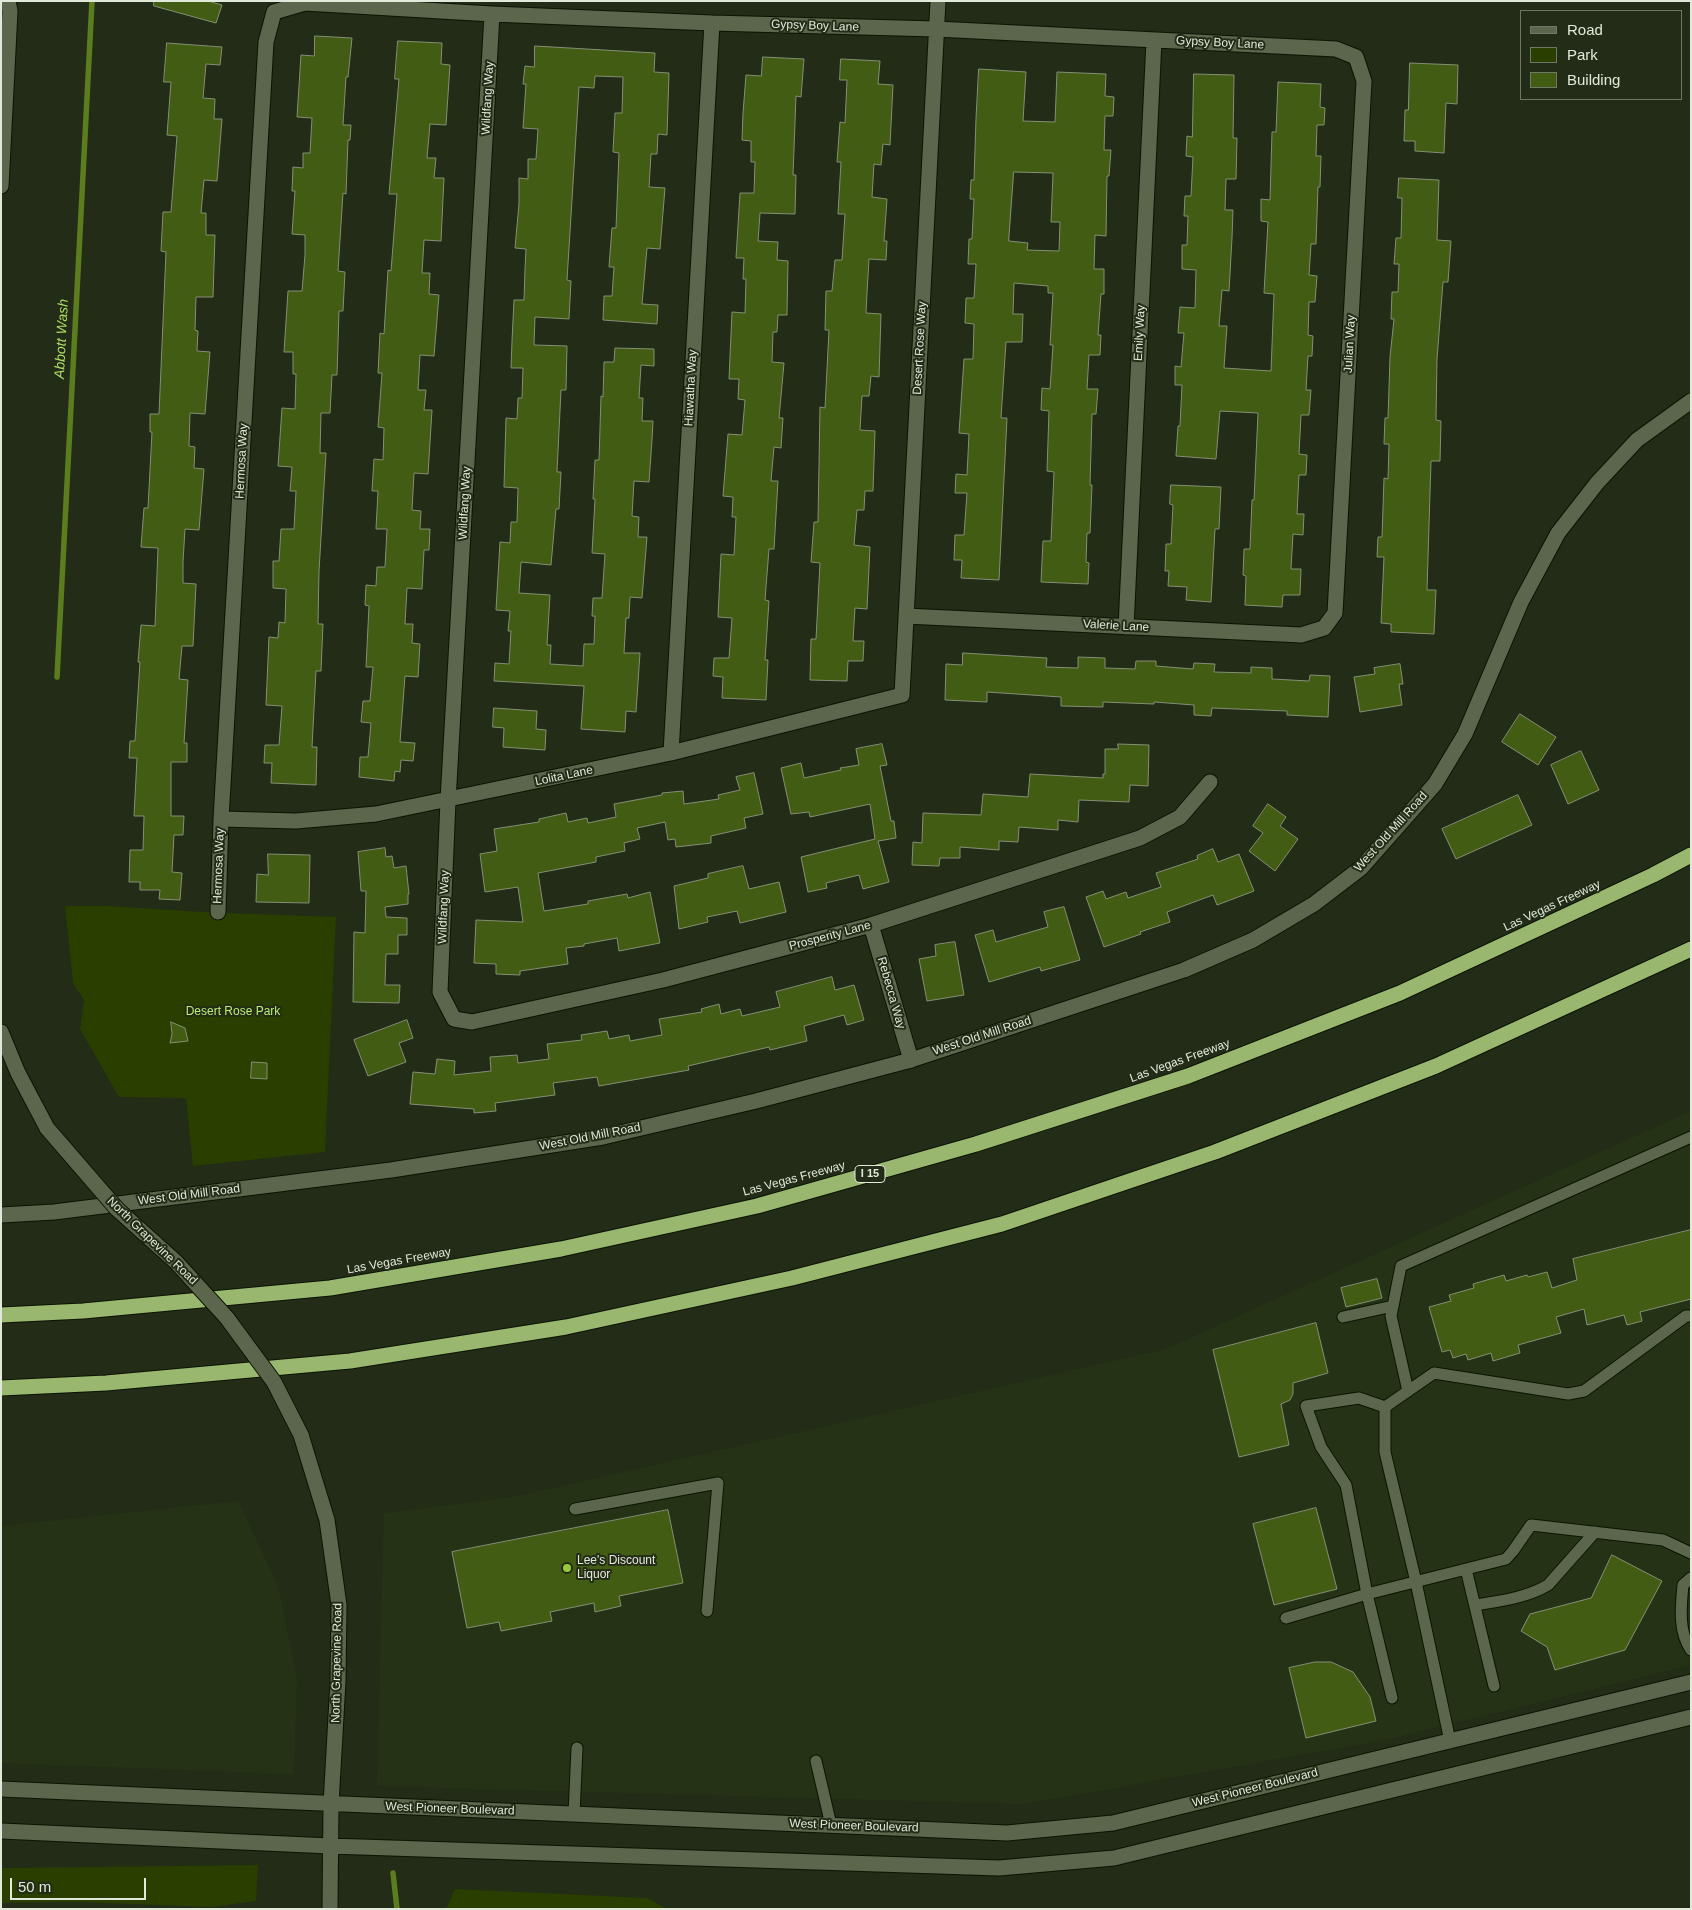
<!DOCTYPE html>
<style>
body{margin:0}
#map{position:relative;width:1692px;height:1910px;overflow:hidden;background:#232c16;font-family:Helvetica,sans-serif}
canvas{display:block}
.frame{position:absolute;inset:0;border:2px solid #e2e9db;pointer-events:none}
.legend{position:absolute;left:1520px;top:10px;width:162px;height:90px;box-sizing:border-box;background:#232c16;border:1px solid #6f7865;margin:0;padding:6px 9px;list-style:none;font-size:15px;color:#e2e9db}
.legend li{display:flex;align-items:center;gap:10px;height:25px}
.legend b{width:25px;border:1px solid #6f7865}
.scale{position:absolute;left:10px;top:1878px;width:136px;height:22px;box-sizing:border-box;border:2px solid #e2e9db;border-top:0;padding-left:6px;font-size:15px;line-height:18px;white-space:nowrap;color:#e2e9db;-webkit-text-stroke:4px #232c16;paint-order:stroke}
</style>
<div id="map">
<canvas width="1692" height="1910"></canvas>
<div class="frame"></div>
<ul class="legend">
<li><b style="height:6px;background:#5b664d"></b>Road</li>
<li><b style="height:14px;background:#2a3e00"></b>Park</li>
<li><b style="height:14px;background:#435c13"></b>Building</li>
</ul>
<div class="scale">50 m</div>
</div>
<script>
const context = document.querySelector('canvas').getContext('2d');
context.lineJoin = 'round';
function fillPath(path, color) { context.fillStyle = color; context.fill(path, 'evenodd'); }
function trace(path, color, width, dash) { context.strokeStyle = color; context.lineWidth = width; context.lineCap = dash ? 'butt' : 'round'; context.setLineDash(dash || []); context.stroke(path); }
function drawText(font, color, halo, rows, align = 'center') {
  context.font = font + ' Helvetica,sans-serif'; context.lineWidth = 4; context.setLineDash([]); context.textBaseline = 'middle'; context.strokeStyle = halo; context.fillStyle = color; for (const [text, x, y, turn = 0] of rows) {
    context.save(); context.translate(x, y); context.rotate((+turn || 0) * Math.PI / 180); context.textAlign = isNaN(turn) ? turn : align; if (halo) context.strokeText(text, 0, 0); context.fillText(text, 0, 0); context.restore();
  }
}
fillPath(new Path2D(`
 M1691,1111v554l-306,75 -361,64 -647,-18 7,-273 129,-16 653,-148z
 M238,1501l40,85 19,92 -3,96 -293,-11v-237z`), '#263215');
fillPath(new Path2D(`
 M65,906h43l95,6 133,5 -11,235 -132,14 -7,-68 -67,-1 -39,-68 4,-29 -11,-17z
 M258,1865l-2,36 -45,6 -133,-5 -77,1v-35z
 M455,1889l192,9 20,11h-221z`), '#2a3e00');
trace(new Path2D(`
 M57,677l35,-676
 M393,1873l4,36`), '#5c7d1e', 5.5);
const building = new Path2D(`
 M154,1h54l14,4 -6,18 -62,-17z
 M315,36l37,2 -4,39h-2l-3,48h8l-1,15h-2l-2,54 -3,-1 -5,78 7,1 -2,39h-4l-2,64h-5l-2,38h-9l-1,40h6l-7,118 -1,53h5l-2,47h-5l-4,76h5l-1,38 -45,-2 1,-20h-8l1,-18h14l3,-39 -16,-1 3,-68 9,1 1,-16 6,1 1,-34 -13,-1v-27h6l2,-32h13l2,-38h-6l2,-24 -14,-1 4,-58 13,1 1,-35h-3v-22h-9l4,-61h14l3,-36v-20l-13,-1 3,-43h-3l1,-24 10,1v-15h7l2,-35 -15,-1 4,-62 13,1z
 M398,41l44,2 -1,21 9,1 -4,60 -16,-1 -3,34h9l-2,20h10l-3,63 -17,-1 -2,33h8l-1,21 10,1 -5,61 -14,-1 -2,35h8l-2,20h8l-4,64 -14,-1 -2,37 9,1 -1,18h10l-1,21h-5l-2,39 -15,-1 -2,36h8l-1,19 8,1 -2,33 -13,-1 -5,66 15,1 -2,18 -12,-1 -1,12 -5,-1 -1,10 -35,-4 1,-20h8l3,-34 -10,-1 2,-21h7l3,-34h-7l3,-61 -4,-1 1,-20 10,1 1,-19h8l2,-38h-11l2,-38h-6l2,-32 9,1 1,-32 -6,-1 4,-54h-4l2,-40 4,1 4,-64 3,1 6,-77h-8l10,-115h-4z
 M167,43l55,4 -2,18 -14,-1 -3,34 12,1 -1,20h8l-5,62 -13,-1 -3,33h5v22h9l-2,62h-17l-1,33 3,1 -1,20 13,1 -5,62 -15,-1 -1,33 6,1 -1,21 10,1 -5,61 -14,-1 -2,33v21l13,1 -3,62h-11l-3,33 9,1 -4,63h3v19h-16v54h13l-1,19h-9l-2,37 10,1 -2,27 -21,-1 1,-9h-20v-8h-11l1,-32h13l1,-34h-10l3,-58h-8l1,-17h5l5,-79h-2l3,-37 14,1 3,-78 -17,-1 3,-39h4l4,-76h-2v-18h9l7,-162 -5,-1 2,-39h8l6,-76 -10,-1 4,-53h-7z
 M535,46l120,7 -1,19 15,1 -2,62 -9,-1 -1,20h-6l-2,33 16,1 -5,61 -13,-1 -5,56 16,1 -1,19 -54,-4 1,-24h8l2,-29h-5l3,-39h4l3,-75 -6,-1 2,-39h7l1,-36 -28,-1 -1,12 -15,-1 -12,193 4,1 -2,38 -34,-2 -1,28 33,1 -1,44h-5l-4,82h4l-2,37h-3l-5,56 -30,-3 -2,31 31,2 -3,50h4l-1,19 33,2 1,-22h10l1,-28h-3l1,-18h9l3,-44 -13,-1 3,-54h-2l2,-39h4l2,-64 2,1 1,-35h10l1,-14 39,1v17l-13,-1 -2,33h4l-1,23h11l-1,19 -3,42 -15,-1 -2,35 7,1 -1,20h9l-5,61 -12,-1 -1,21h-3l-2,35h16l-4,59 -10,-1 -1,21 -44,-3 3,-43 -90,-5 1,-18 14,1 2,-33h-3l2,-20 -14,-1 4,-68 10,1 1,-21h6l1,-34 -14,-1 2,-69 11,1 1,-21h4l1,-30h-12l1,-27 2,-41h10l1,-31 1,-20 -11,-1 4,-44v-26l9,1v-20h8l2,-30 -15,-1 3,-44h-3l2,-18 9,1z
 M763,57l41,2 -3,38 -5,-1 -3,79h3l-1,39 -35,-1 -2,28 20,1 -1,18 11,1 -1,54h-9l-1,17h-4l-1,30 12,1 -5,55h4l-2,30 -7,-1 -3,34h7l-4,68h-5l-4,51 4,1 -4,59h3l-2,40 -44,-2 1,-21 -10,-1 1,-18h15l3,-40 -14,-1 3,-63 13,1 2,-38h-4l1,-20 -10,-1 5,-62 14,1 3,-35 -7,-1 1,-20h-10l3,-67 13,1 1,-34h-3l1,-21h-8l4,-65h14l1,-31h-4v-21l-9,-1 1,-27 3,-38 15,1z
 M841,59l39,2 -2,23 15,1 -3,60 -7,-1 -2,21 -7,-1 -2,33 15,2 -3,42h3l-1,19 -17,-1 -2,34 -1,20 15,1 -2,63 -8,-1 -2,20h-7l-2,34 15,1 -2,60h-8l-1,19h-7l-3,35 16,2 -3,62 -12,-1 -2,33h11l-1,20h-15l-1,20 -37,-1 1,-41h5l4,-76 -9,-1 3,-40h4l2,-115 5,1 4,-78h-4l1,-39h6l3,-31h7l3,-46h-7l3,-52h-4l3,-40 5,1 2,-43h-7z
 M1410,63l48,2 -1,39 -11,-1 -2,50 -29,-2v-10h-11l1,-31h3z
 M979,69l47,3 -3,49 32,1 2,-50 49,2 -1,22 9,1 -1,19h-8l-1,34h7l-2,26h-2l-1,60 -11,-1 -1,34h10v25h-3l-3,41h3l-1,20h-11l-2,34h11l-2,25h-4l-2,71h2l-2,48h-3l-1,29 3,1 -1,21 -47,-2 2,-41h8l3,-69 -7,-1 2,-60 -8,-1 1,-22 8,1 3,-44h-3l3,-52h-5v-7l-34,-3 -1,31h10l-1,28h-16l-5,76h6l-8,162 -38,-2 1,-18h-8l1,-25h9l3,-42h-12l1,-19 11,1 2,-41 -10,-1 5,-74h9l1,-35 -9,-1 1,-25h8l2,-34h-8l1,-25h3l2,-40h-4l1,-19h3l2,-61zM1014,172l39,1 -2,49h9l-1,29 -32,-1 1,-7 -19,-2z
 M1194,74l40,1 -1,63h4l-1,41h-10l-1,31h8l-1,28 -3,53 -7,-1 -3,36h8l-3,42 47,3 3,-77 -10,-1 4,-71 -7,-1v-22l9,1 2,-68h4l2,-50 43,2 -1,23 5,1 -1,17h-7l-1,31h5l-1,31h-2l-2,57h-5l-2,31 8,1 -2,26h-6l-1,33 5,1 -1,20h-4l-2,34h5l-2,25h-8l-2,39 8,1 -1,20h-7l-2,39h7l-1,21 -10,-1 -2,35h10l-1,26h-17l-1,12 -37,-2 1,-29 -3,-1 1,-26h6l2,-49h2l4,-87 -38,-2 -4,48 -40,-3 2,-30h2l2,-41h-7v-19l6,1 3,-34h-6l2,-26 15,1 1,-38 -14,-1v-24h5l1,-29h-4l1,-20h6l2,-39 -7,-1 1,-20 5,1z
 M1399,178l40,2 -2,60 14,1 -3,41h-5l-6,77 -1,61 5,1 -1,40h-9l-4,129h9l-2,44 -43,-2v-8l-10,-1 3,-66h-7l1,-20h4l2,-59 4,1 1,-35h-5l1,-26h3l2,-61 4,-38h-3l1,-27h6l1,-28h-5l2,-26h5l1,-40h-4z
 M1171,485l50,2 -2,42h-4l-4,73 -25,-2 1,-13 -19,-1 1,-15h-4l1,-27h5l2,-39 -3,-1z
 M963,653l84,5 -1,9 32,1v-11l27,1v10l30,1 1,-8h20v5l37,3 1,-6 21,1 -1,8 37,1v-6l21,1v11l37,2 1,-6 20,1 -2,41 -41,-2v-4l-75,-3 -1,8 -17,-1v-10l-40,-3v2l-51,-2v5l-42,-1v-9l-74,-5v10l-42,-2 1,-36 16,1z
 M1400,664l3,20h-4l3,21 -42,7 -6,-35 21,-3 -1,-6z
 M494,708l43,3 -1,18 10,1 -1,20 -42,-3 1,-19 -11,-1z
 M1520,714l36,23 -18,28 -36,-23z
 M882,744l5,21 -7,1 11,55h3l2,17 -18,3 11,41 -26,7 -4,-14 -33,8 1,5 -19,4 -7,-35 74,-18 -5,-35 -60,13 -1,-5 -18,2 -10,-46 20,-5 3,15 37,-8 -1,-2 19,-3 -3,-16z
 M1118,744l31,1 -1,41 -18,-1 -1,17 -50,-2 -1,22 -20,-2v10l-39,-3 -1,15 -19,-1v9l-39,-3v11h-20l-1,8 -27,-1 1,-23 9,1 1,-30 58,2 2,-21 45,3 2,-23 73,4v-4h2v-25h13z
 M1581,751l18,39 -31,14 -17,-39z
 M754,773l9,41 -19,4 2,10 -35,8v7l-35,4 -1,-8 -7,1 -3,-18 -28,6 3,11 -16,4 1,8 -29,6v5l-58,11 6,38 44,-7v-3l39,-7 1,4 22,-6 10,51 -41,8 -2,-13 -33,6v2l-18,2 2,16 -48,7v4l-24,-1v-10l-22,-1 2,-43 47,2 -5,-35 -33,5 -5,-38 17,-3 -3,-22 45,-7v-3l27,-6 2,9 19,-4 1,5 28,-6 -2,-13 48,-9v-2l21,-2 1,13 35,-5 -1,-4 22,-5 -4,-13z
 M1518,795l14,30 -76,34 -14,-30z
 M1268,804l18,13 -6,9 18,13 -23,32 -26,-20 14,-18 -10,-7z
 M385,848l1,9 6,-1 2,12 12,-2 3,28h-1v10l-23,3 1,10 21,1v17h-9v19h-12l-1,31h15l-1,18 -46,-1 1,-70 11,1 1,-42h-5l-3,-39z
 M1213,849l5,13 21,-8 15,37 -37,14 -4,-10 -46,17 3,10 -30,10 1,2 -37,13 -18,-50 17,-6 3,8 20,-7 2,6 33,-11 -5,-14 42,-14 -1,-3z
 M268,854l42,1 -1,48 -53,-1 1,-28 11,1z
 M743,866l6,23 30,-7 7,30 -46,11 -3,-12 -30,6 1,5 -29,7 -5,-43 34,-8v-4z
 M1064,907l16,53 -39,11 -1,-4 -51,15 -14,-47 18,-5 3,12 52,-15 -4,-15z
 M955,942l9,53 -37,6 -8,-42 17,-3 -1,-11z
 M832,977l3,13 19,-5 10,35 -17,5 -3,-10 -40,11 3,15 -37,9 -1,-3 -81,19 1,4 -90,16 -2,-9 -44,6 2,12 -60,8 1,8 -22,2v-4l-64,-5 3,-32 22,2 2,-15 18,2 -1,14 37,-4 -1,-14 27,-2 1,8 31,-4 -2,-15 35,-4 -1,-5 26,-4 2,8 20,-4 1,6 32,-6 -3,-16 43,-7 -1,-3 18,-5 2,10 19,-5 2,7 38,-9 -4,-15z
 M407,1020l6,18 -14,5 7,19 -38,14 -14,-36z
 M171,1022l14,6 3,13 -18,2 2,-9z
 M252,1062l15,1v16l-16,-1z
 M1691,1230v69l-51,13 2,9 -15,4 -3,-10 -37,10 -3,-16 -28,8 5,16 -43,12 2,8 -27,8 -2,-8 -23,7 -2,-6 -13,4 -3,-8 -8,2 -13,-45 22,-6 -2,-6 25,-7 -1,-4 31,-9 2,6 21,-6 1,2 19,-5 5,16 25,-8 -4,-21z
 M1377,1279l5,19 -36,9 -5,-19z
 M1316,1323l12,50 -35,10v11l-3,6 -9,4 8,41 -50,12 -26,-107z
 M1316,1508l21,81 -63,16 -21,-81z
 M668,1510l15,73 -64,13 2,10 -26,6 -1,-9 -44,9 2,9 -51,10 -2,-9 -32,6 -15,-76z
 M1612,1555l50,26 -37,69 -70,20 -8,-23 -26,-16 9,-17 61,-16z
 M1315,1662h16l22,10 17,25 6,24 -70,17 -17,-70z`);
fillPath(building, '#435c13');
trace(building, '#848f75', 1);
const lane = new Path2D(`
 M1343,1317l50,-11
 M1408,1391l-17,-75 10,-50 290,-129
 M1385,1407l-26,-9 -53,8 15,41 25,38 21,109 25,104
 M575,1509l143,-26 -11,128
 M1466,1569l28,117
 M1691,1578l-8,7c-2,21 -5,47 8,65
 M1475,1605c25,-4 51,-7 73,-20l47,-53
 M1286,1618l81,-24 139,-35 7,-8 18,-26 132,15 28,13
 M1450,1741l-34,-159 -31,-130v-45l49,-34 134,21 16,-3 102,-75h5
 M816,1761l15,64
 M574,1814l3,-66`);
const street = new Path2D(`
 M492,14l-44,787 -8,191 14,27 18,3 191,-42 208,-55 269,-87 40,-21 30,-35
 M1126,627l28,-587
 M671,753l41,-730
 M221,819l75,2 80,-7 295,-61 231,-58 36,-694
 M218,912l3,-93 45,-777 8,-30 31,-9 187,11 220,9 224,6 400,20 20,8 8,24 -29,532 -11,15 -23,7 -395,-19
 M871,925l40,135`);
const secondary = new Path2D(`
 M1,186l9,-175 -2,-10
 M1,1032l17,41 29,55
 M1,1215l53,-3 337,-42 212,-33 153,-36 155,-41 273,-90 69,-30 61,-36 47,-36 74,-84 30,-50 56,-132 37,-69 39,-50 40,-43 54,-39
 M301,1435l26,85 12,85 -1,76 -7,123 -1,105
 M1,1789l1006,44 106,-10 578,-141
 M1,1831l329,15 669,22 115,-10 577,-141`);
const highway = new Path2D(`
 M1,1315l82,-4 247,-23 231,-39 196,-43 219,-62 212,-68 212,-83 253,-118 38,-20
 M1,1388l105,-5 244,-22 216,-34 226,-49 210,-54 213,-72 221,-86 255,-117`);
trace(lane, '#0c1402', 13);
trace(street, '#0c1402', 17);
trace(secondary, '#0c1402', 17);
trace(highway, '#0c1402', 17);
trace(lane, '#5b664d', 11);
trace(street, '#5b664d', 15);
trace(secondary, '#5b664d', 15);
trace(highway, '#9ab770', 15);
const secondaryBridge = new Path2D(`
 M47,1128l70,81 59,53 51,56 47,64 27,53`);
trace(secondaryBridge, '#0c1402', 17, []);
trace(secondaryBridge, '#5b664d', 15);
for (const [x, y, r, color] of [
 [567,1568,5,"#98cb37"]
]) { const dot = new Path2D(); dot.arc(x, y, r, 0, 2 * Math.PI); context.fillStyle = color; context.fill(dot); trace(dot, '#232c16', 2); }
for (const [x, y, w] of [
 [870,1174,30]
]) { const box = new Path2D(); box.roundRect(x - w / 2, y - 8.5, w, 17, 4); context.fillStyle = '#232c16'; context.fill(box); trace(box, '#e2e9db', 1); }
drawText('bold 11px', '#e2e9db', null, [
 ["I 15",870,1174]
]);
drawText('12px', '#e2e9db', '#232c16', [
 ["Gypsy Boy Lane",815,26,2],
 ["Gypsy Boy Lane",1220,43,3],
 ["Wildfang Way",488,98,-87],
 ["Emily Way",1140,333,-87],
 ["Julian Way",1350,344,-87],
 ["Desert Rose Way",920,348,-87],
 ["Hiawatha Way",691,388,-87],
 ["Hermosa Way",242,461,-87],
 ["Wildfang Way",465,503,-87],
 ["Valerie Lane",1116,626,3],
 ["Lolita Lane",564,776,-12],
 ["West Old Mill Road",1391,832,-48],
 ["Hermosa Way",219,866,-88],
 ["Las Vegas Freeway",1552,906,-25],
 ["Wildfang Way",444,907,-88],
 ["Prosperity Lane",830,936,-15],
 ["Rebecca Way",891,993,74],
 ["West Old Mill Road",982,1036,-18],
 ["Las Vegas Freeway",1180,1061,-20],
 ["West Old Mill Road",590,1137,-11],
 ["Las Vegas Freeway",794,1179,-15],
 ["West Old Mill Road",189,1195,-7],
 ["North Grapevine Road",152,1241,44],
 ["Las Vegas Freeway",399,1261,-10],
 ["North Grapevine Road",337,1663,-89],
 ["West Pioneer Boulevard",1255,1788,-14],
 ["West Pioneer Boulevard",450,1809,2],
 ["West Pioneer Boulevard",854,1826,2]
]);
drawText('12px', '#bdec75', '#232c16', [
 ["Desert Rose Park",233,1012]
]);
drawText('12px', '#e2e9db', '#232c16', [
 ["Lee's Discount",577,1561],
 ["Liquor",577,1575]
], 'left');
drawText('italic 14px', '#aedc65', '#232c16', [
 ["Abbott Wash",62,339,-87]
]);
</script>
